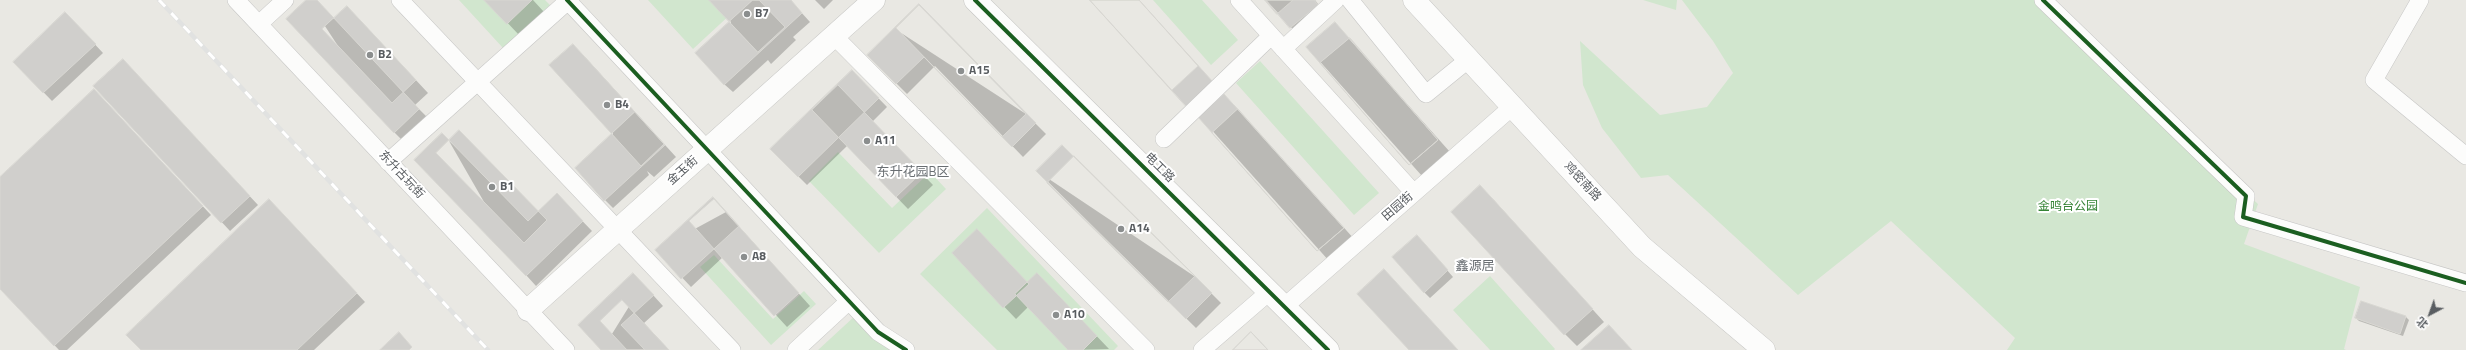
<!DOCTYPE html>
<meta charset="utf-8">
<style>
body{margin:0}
#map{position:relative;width:2466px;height:350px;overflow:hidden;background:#e9e8e3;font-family:"Titillium Web","Noto Sans SC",sans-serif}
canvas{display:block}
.north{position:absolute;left:2410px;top:294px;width:40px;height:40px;-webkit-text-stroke:3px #fff;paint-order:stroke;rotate:221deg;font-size:11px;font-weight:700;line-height:16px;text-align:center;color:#595d61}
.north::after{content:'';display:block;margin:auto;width:14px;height:18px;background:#595d61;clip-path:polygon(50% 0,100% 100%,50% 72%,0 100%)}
</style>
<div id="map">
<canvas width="2466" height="350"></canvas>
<div class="north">北</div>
</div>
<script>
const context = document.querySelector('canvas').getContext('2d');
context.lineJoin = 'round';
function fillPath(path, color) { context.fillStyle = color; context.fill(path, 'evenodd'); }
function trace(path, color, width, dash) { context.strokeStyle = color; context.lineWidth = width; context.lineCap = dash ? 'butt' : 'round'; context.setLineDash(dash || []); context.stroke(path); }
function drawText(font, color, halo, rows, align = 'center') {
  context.font = font + ' "Titillium Web","Noto Sans SC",sans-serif'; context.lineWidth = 4; context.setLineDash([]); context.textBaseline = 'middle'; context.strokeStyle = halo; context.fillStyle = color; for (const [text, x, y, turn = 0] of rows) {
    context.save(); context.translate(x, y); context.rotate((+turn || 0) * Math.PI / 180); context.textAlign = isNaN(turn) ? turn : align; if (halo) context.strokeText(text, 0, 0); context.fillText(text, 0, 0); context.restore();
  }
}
fillPath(new Path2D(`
 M459,0h86l5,5 -47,43z
 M648,0h98l-53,49z
 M1153,0h49l36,40 -27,25z
 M1643,0h34l-1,10z
 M1682,0h356l220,204 -14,40 116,43 -16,62 2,1h-339l8,-12 -124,-117 -93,74 -130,-120 -27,3 -39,-50 -19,-43 -3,-44 80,74 47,-8 26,-34 -20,-32z
 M1260,61l119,132 -25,22 -118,-132z
 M838,152l54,56 38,-36 16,17 -67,64 -70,-72z
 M987,208l131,138 -4,4h-117l-77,-76z
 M714,255l59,64 31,-28 12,13 -45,41 -71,-78z
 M1490,276l65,73 -1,1h-64l-37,-40z
 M856,315l40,35h-78z`), '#d1e6ce');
fillPath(new Path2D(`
 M308,0h8l18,19h25l69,74 -13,12 14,14 -25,23 -10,-10z
 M486,0h47l11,12 -25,23z
 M710,0h80l20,22 -17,15 3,3 -25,24 -3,-4 -35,32 -9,-8 7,-62z
 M815,0h18l-9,9z
 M1266,0h49l12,16 -26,22z
 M74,22l29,31 -51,48 -38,-39z
 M1335,23l115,129 -28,24 -115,-129z
 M895,29l131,85 20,20 -23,23 -88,-91 -28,28 -39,-39z
 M585,57l91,100 -22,20 -7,-6 2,4 -36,33 -8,-8 8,-66z
 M131,69l127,136 -28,26 -135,-145z
 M852,71l35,36 -15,15 61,63 -25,24 -61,-63 -40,39 -36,-36z
 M102,99l109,116 -144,135h-8l-59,-62v-109z
 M1234,105l121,135 -25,22 -130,-145z
 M449,141l90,71 28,-7 25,26 -56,55 -10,-11z
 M1037,171l157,105 27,27 -25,25z
 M1492,198l112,124 -27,24 -12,-12z
 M278,209l87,93 -51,48h-172z
 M726,212l84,94 -23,21 -64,-70 -32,30 -35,-37z
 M1423,242l30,35 -23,21 -6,-6z
 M953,253l74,30 22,3 60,63 -40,1 -41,-43 -12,12z
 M643,284l20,22 -19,17 25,27h-67z
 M2362,302l44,15 3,3 -6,16 -44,-15 -3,-3z`), '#0003');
const building = new Path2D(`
 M306,0h11l102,109 -25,24 -108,-114z
 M484,0h48l-25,24z
 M709,0h50l26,27 -27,25z
 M753,0h38l11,13 -78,72 -29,-32z
 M1090,0h49l74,82 -27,24z
 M1090,0h49l59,66 -26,24z
 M1265,0h28l-16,14z
 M1266,0h48l4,5 -28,23z
 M919,4l117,119 -24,24 -88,-90 -28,27 -29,-29z
 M919,5l107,109 -24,23 -106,-109z
 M347,6l69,74 -24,23 -70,-74z
 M65,12l31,32 -53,49 -30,-31z
 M1335,22l103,118 -29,25 -103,-118z
 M1350,38l88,102 -29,25 -89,-102z
 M573,44l91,100 -23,22 -92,-101z
 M123,59l127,137 -29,27 -128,-137z
 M852,70l27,28 -81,79 -28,-28z
 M838,85l84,87 -26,25 -84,-87z
 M94,89l109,117 -149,140 -54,-57v-112z
 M1224,94l120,134 -27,23 -119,-134z
 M1238,109l106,119 -27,23 -105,-118z
 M635,112l30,33 -61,56 -29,-33z
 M459,130l88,90 -23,23 -88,-90z
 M442,133l86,88 29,-28 26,28 -57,55 -112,-116z
 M1062,145l150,148 -26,26 -150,-148z
 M1074,156l121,120 -27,26 -121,-119z
 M1480,185l113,124 -29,26 -113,-123z
 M713,197l26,29 -58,53 -26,-29z
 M269,199l88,94 -60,57h-156l-15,-15z
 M714,199l85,94 -25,23 -85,-95z
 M977,229l52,55 -26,24 -51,-55z
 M1417,235l31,35 -24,23 -32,-36z
 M1384,269l74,81h-49l-52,-56z
 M633,273l21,22 -33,30 24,25h-44l-23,-25z
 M1037,273l60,63 -14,14h-15l-53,-56z
 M622,300l47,50h-42l-27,-29z
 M2361,301l45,15 -6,18 -45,-16z
 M1609,325l23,25h-51z
 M399,332l13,15 -3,3h-29z
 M1251,332l17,18h-35z
 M1251,332l17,18h-35z`);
fillPath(building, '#d0cfcc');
trace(building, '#d8d7d2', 1);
const street = new Path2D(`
 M236,0l330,350
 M400,0l332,350
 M567,0l311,332 28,18
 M1239,0l175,193
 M1350,0l76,94 43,-35
 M2043,0l203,196 -3,21 223,66
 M2420,0l-46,80 92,76
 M259,24l26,-24
 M834,36l312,314
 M1283,49l53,-49
 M1164,139l107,-103
 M388,162l181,-162
 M1284,307l228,-200
 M796,350l53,-49
 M1202,350l67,-58`);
const secondary = new Path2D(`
 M975,0l353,350
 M1414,0l228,247 122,103
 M528,310l346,-310`);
trace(street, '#c6c6c5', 18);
trace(secondary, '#c5c5c3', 23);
trace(street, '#fcfcfb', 17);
trace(secondary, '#fcfcfb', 22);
const rail = new Path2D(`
 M159,0l329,350`);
trace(rail, '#e1e2e1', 4.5);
trace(rail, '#fff', 3, [9]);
trace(new Path2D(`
 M567,0l311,332 28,18
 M975,0l353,350
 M2043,0l203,196 -3,21 223,66`), '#1b5e20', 4);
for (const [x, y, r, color] of [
 [747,14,4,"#8b8e8e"],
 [370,55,4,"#8b8e8e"],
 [961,71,4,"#8b8e8e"],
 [607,105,4,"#8b8e8e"],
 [867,141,4,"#8b8e8e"],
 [492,187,4,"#8b8e8e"],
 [1121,229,4,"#8b8e8e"],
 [744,257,4,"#8b8e8e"],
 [1056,315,4,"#8b8e8e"]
]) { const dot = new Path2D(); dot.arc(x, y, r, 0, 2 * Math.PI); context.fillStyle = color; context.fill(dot); trace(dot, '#fff', 1.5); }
drawText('bold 12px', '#595d61', '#fff', [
 ["B7",755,14],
 ["B2",378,55],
 ["A15",969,71],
 ["B4",615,105],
 ["A11",875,141],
 ["B1",500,187],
 ["A14",1129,229],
 ["A8",752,257],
 ["A10",1064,315]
], 'left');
drawText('12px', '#595d61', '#fff', [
 ["电工路",1159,168,45],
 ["金玉街",683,171,-42],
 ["东升古玩街",401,175,47],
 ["鸡密南路",1582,182,47],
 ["田园街",1398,207,-41]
]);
drawText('12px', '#368436', '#fff', [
 ["金鸣台公园",2068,207]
]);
drawText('13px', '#6a6f73', '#fff', [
 ["东升花园B区",913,173],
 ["鑫源居",1475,267]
]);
</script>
